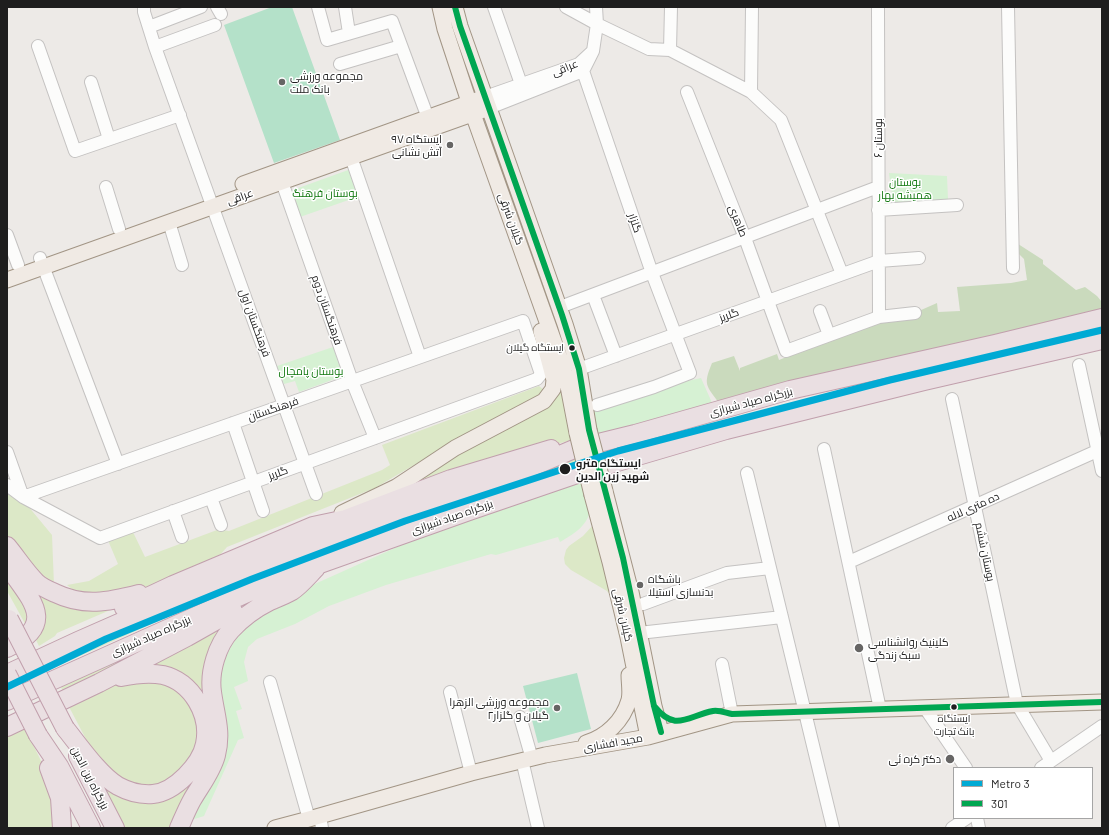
<!DOCTYPE html>
<meta charset="utf-8">
<style>
body{margin:0}
#map{position:relative;width:1109px;height:835px;overflow:hidden;background:#edeae7;font-family:Barlow,sans-serif}
canvas{display:block}
.frame{position:absolute;inset:0;border:8px solid #1e1e1e;pointer-events:none}
.legend{position:absolute;left:953px;top:767px;width:140px;height:52px;box-sizing:border-box;background:#fff;border:1px solid #a5a5a5;margin:0;padding:5px 7px;list-style:none;font-size:12px;color:#1e1e1e}
.legend li{display:flex;align-items:center;gap:8px;height:20px}
.legend b{width:20px;border:1px solid #a5a5a5}
</style>
<div id="map">
<canvas width="1109" height="835"></canvas>
<div class="frame"></div>
<ul class="legend">
<li><b style="height:5px;background:#00aad4"></b>Metro 3</li>
<li><b style="height:5px;background:#00a651"></b>301</li>
</ul>
</div>
<script>
const context = document.querySelector('canvas').getContext('2d');
context.lineJoin = 'round';
function fillPath(path, color) { context.fillStyle = color; context.fill(path, 'evenodd'); }
function trace(path, color, width, dash) { context.strokeStyle = color; context.lineWidth = width; context.lineCap = dash ? 'butt' : 'round'; context.setLineDash(dash || []); context.stroke(path); }
function drawText(font, color, halo, rows, align = 'center') {
  context.font = font + ' Barlow,Cairo,sans-serif'; context.lineWidth = 3; context.setLineDash([]); context.textBaseline = 'middle'; context.strokeStyle = halo; context.fillStyle = color; for (const [text, x, y, turn = 0] of rows) {
    context.save(); context.translate(x, y); context.rotate((+turn || 0) * Math.PI / 180); context.textAlign = isNaN(turn) ? turn : align; if (halo) context.strokeText(text, 0, 0); context.fillText(text, 0, 0); context.restore();
  }
}
fillPath(new Path2D(`
 M540,317l36,122 -31,8 -174,57 180,-107z
 M539,386l5,4v5l-96,50 -73,43 -148,59 -9,10 -59,26 -28,9 -18,4 -36,-3 -10,-8 22,-4 29,-17 -11,-26 25,-8 13,27 72,-27h6l6,1 153,-61 8,-5 -8,-20z
 M581,456l2,9 -342,123 -79,31 -111,50 -4,-8 212,-88z
 M7,494l21,12 24,29 2,50 2,6 -49,-52z
 M593,525l28,112 -2,-2 -9,-40 -3,-4 -36,-21 -6,-6 -1,-6 2,-8 3,-4 14,-10z
 M7,570l23,33 -2,26 -21,-38z
 M287,589c-45,23 -86,47 -77,106 2,19 8,37 4,57 -2,8 -7,18 -11,25 -3,6 -9,11 -12,17 -6,11 -10,23 -14,34h-54l-31,-62c4,6 8,12 13,17 8,8 19,12 29,15 10,3 21,4 31,2 33,-9 55,-60 42,-91 -3,-6 -8,-12 -12,-17 -18,-22 -41,-24 -66,-20 54,-25 102,-63 158,-83z
 M38,590l100,8 -81,35 -2,3 -16,10 -6,-12z
 M189,631l-124,65 -5,-11 31,-15z
 M160,678l31,23 9,36 -12,30 -33,20 -35,-6 -22,-19 -31,-59 53,-23z
 M23,724l23,47 15,57h-54v-94z`), '#dce8c7');
fillPath(new Path2D(`
 M1015,242l28,18v4l33,26 9,-3 12,9 5,6v7l-153,37 -28,5 -202,52c-13,-18 -16,-18 -7,-40l22,-7 6,15v-3l37,-14 2,6 50,-20 54,-20 29,-6 25,-11 1,9 22,-1 -3,-24 54,-4 16,-3 -3,-21 -6,-6z`), '#cadabd');
fillPath(new Path2D(`
 M351,169l9,27 -60,21 -10,-26z
 M889,173l58,3 1,23 -55,5z
 M333,347l10,29 -44,16 -4,-11 -11,3 -7,-18z
 M701,378l12,27 -117,32 -6,-29 84,-24z
 M587,478c1,9 4,24 3,32 -2,16 -18,25 -30,32l-2,-5 -62,18 -5,-1 -105,31 -57,21 -34,18 -38,15 -9,8 -4,15 4,19 -14,6 8,22 -6,2 8,27 -6,2 -34,76 -19,6 30,-136 20,-56 73,-43 98,-44z`), '#d6f1d3');
fillPath(new Path2D(`
 M272,7h20l48,133 -66,23 -50,-138z
 M577,673l14,56 -53,14 -15,-57z`), '#b4e1c9');
const minor = new Path2D(`
 M144,7v5l11,35 161,447
 M217,7l4,7
 M318,7l9,33 65,-19 36,97
 M345,7l4,26
 M494,7l27,77
 M566,7l31,17 52,25 21,1 81,42 30,28 61,154
 M878,7l1,310
 M1008,7l5,261
 M149,27l52,-20
 M38,46l37,105 105,-36
 M155,47l60,-22
 M670,50l1,-43
 M593,51l4,-27 -1,-17
 M340,64l61,-18
 M583,71l69,202 38,100 -36,14 -57,18
 M91,82l18,57
 M687,92l58,146 41,113 93,-34 36,-4
 M751,92l1,-85
 M485,97l94,-33 14,-13 -10,20 -94,37
 M351,157l69,200
 M282,182l70,199 23,57
 M106,187l13,42
 M878,210l79,-5
 M169,222l13,43
 M7,235l11,30
 M40,258l78,206
 M593,295l23,61
 M560,307l318,-120
 M820,311l9,24
 M1079,365l23,106
 M579,369l300,-108 40,-3
 M952,399l65,305 34,57
 M233,423l30,88
 M824,449l56,260
 M7,452l16,45
 M747,473l86,355
 M7,485l16,12 77,41 437,-159 4,-5 -18,-53 -500,176
 M211,498l10,27
 M173,511l9,26
 M849,562l248,-111
 M643,604l84,-31 43,-5
 M639,633l143,-16
 M722,664l10,50
 M270,682l39,137
 M450,692l21,81
 M925,708l41,60
 M520,717l12,42
 M522,760l16,68
 M1041,768l61,-42
 M320,816l2,12
 M977,818l2,10
 M952,828l15,-10`);
const major = new Path2D(`
 M440,7l5,22 28,85 89,250 6,22 9,47
 M455,7l5,19 29,82 76,216 14,45 10,61
 M243,184l242,-87
 M7,280l482,-172
 M605,491l26,101 23,114 7,26
 M592,495l18,67 18,75 20,100
 M342,513l54,-26 59,-39 89,-47 9,-12 1,-9 -13,-49
 M586,743c20,-6 37,-22 43,-43 2,-7 0,-17 0,-25
 M275,828l34,-9 162,-46 74,-18 103,-18 84,-23 370,-12`);
const highway = new Path2D(`
 M7,546c10,12 18,25 29,36 5,5 12,8 19,11 29,14 53,9 84,1
 M7,565c22,33 53,59 0,83
 M124,608l49,-23 140,-59 33,-7 105,-40 100,-30
 M7,674l71,-33 114,-50 122,-48 213,-74 47,-20 61,-15 155,-44 205,-46 107,-26
 M7,701l280,-126 33,-11 149,-53 111,-38 146,-43 198,-49 178,-41
 M7,727l92,-44 88,-46 46,-26
 M65,728c13,16 35,48 53,58 11,6 23,9 35,8 22,-2 48,-30 52,-50 6,-29 -13,-62 -42,-69 -14,-3 -28,-1 -42,2
 M38,735l21,31 32,62
 M78,756l37,72
 M49,768l11,30 2,30
 M179,828c4,-9 8,-19 13,-28 8,-14 20,-29 24,-45 6,-24 -1,-40 -4,-63 -3,-20 5,-47 19,-62 11,-12 25,-22 39,-29 7,-3 15,-6 22,-10 9,-6 17,-16 24,-23`);
trace(minor, '#c4c2c1', 14);
trace(major, '#a29585', 17);
trace(highway, '#c19fac', 20);
trace(minor, '#fcfcfb', 12);
trace(major, '#f0eae4', 15);
trace(highway, '#eadfe2', 18);
const majorBridge = new Path2D(`
 M589,430l16,61
 M577,433l15,62`);
const highwayBridge = new Path2D(`
 M9,619l56,109
 M7,674l31,61`);
trace(majorBridge, '#a29585', 17, []);
trace(highwayBridge, '#c19fac', 20, []);
trace(majorBridge, '#f0eae4', 15);
trace(highwayBridge, '#eadfe2', 18);
trace(new Path2D(`
 M455,7l5,19 102,289 17,54 10,61 34,128 31,148 7,26
 M654,706c22,27 33,10 59,5 7,-1 13,2 19,3l370,-12`), '#00a651', 6);
trace(new Path2D(`
 M7,687l99,-48 146,-60 153,-58 213,-70 272,-71 212,-50`), '#00aad4', 7);
for (const [x, y, r, color] of [
 [282,82,4,"#666564"],
 [450,145,4,"#666564"],
 [572,348,3.5,"#1e1e1e"],
 [565,469,6,"#1e1e1e"],
 [640,585,4,"#666564"],
 [859,648,5,"#666564"],
 [954,707,3.5,"#1e1e1e"],
 [557,708,4,"#666564"],
 [950,759,5,"#666564"]
]) { const dot = new Path2D(); dot.arc(x, y, r, 0, 2 * Math.PI); context.fillStyle = color; context.fill(dot); trace(dot, '#fff', 1.5); }
drawText('10px', '#1e1e1e', '#fff', [
 ["ایستگاه گیلان",564,348],
 ["ایستگاه",954,719,"center"],
 ["بانک تجارت",954,732,"center"]
], 'right');
drawText('11px', '#1e1e1e', '#fff', [
 ["عراقی",565,68,-22],
 ["بوستان ۶",878,138,-90],
 ["عراقی",240,197,-20],
 ["گیلان شرقی",511,219,70],
 ["طاهری",738,221,68],
 ["گلزار",635,223,71],
 ["فرهنگستان دوم",327,310,71],
 ["گلریز",729,315,-20],
 ["فرهنگستان اول",255,323,70],
 ["بزرگراه صیاد شیرازی",751,402,-15],
 ["فرهنگستان",273,409,-19],
 ["گلریز",278,473,-20],
 ["ده متری لاله",973,507,-24],
 ["بزرگراه صیاد شیرازی",452,517,-19],
 ["بوستان ششم",985,552,78],
 ["گیلان شرقی",623,615,77],
 ["بزرگراه صیاد شیرازی",151,636,-24],
 ["مجید افشاری",613,743,-10],
 ["بزرگراه زین الدین",90,778,63]
]);
drawText('11px', '#1e1e1e', '#fff', [
 ["مجموعه ورزشی",290,76],
 ["بانک ملت",290,89],
 ["ایستگاه ۹۷",442,139,"right"],
 ["آتش نشانی",442,152,"right"],
 ["باشگاه",648,579],
 ["بدنسازی استیلا",648,592],
 ["کلینیک روانشناسی",868,642],
 ["سبک زندگی",868,655],
 ["مجموعه ورزشی الزهرا",549,702,"right"],
 ["گیلان و گلزار۲",549,715,"right"],
 ["دکتر کره ئی",941,759,"right"]
], 'left');
drawText('11px', '#127810', '#fff', [
 ["بوستان",905,182],
 ["همیشه بهار",905,195],
 ["بوستان فرهنگ",325,193],
 ["بوستان پامچال",311,371]
]);
drawText('bold 11px', '#1e1e1e', '#fff', [
 ["ایستگاه مترو",576,463],
 ["شهید زین الدین",576,476]
], 'left');
</script>
